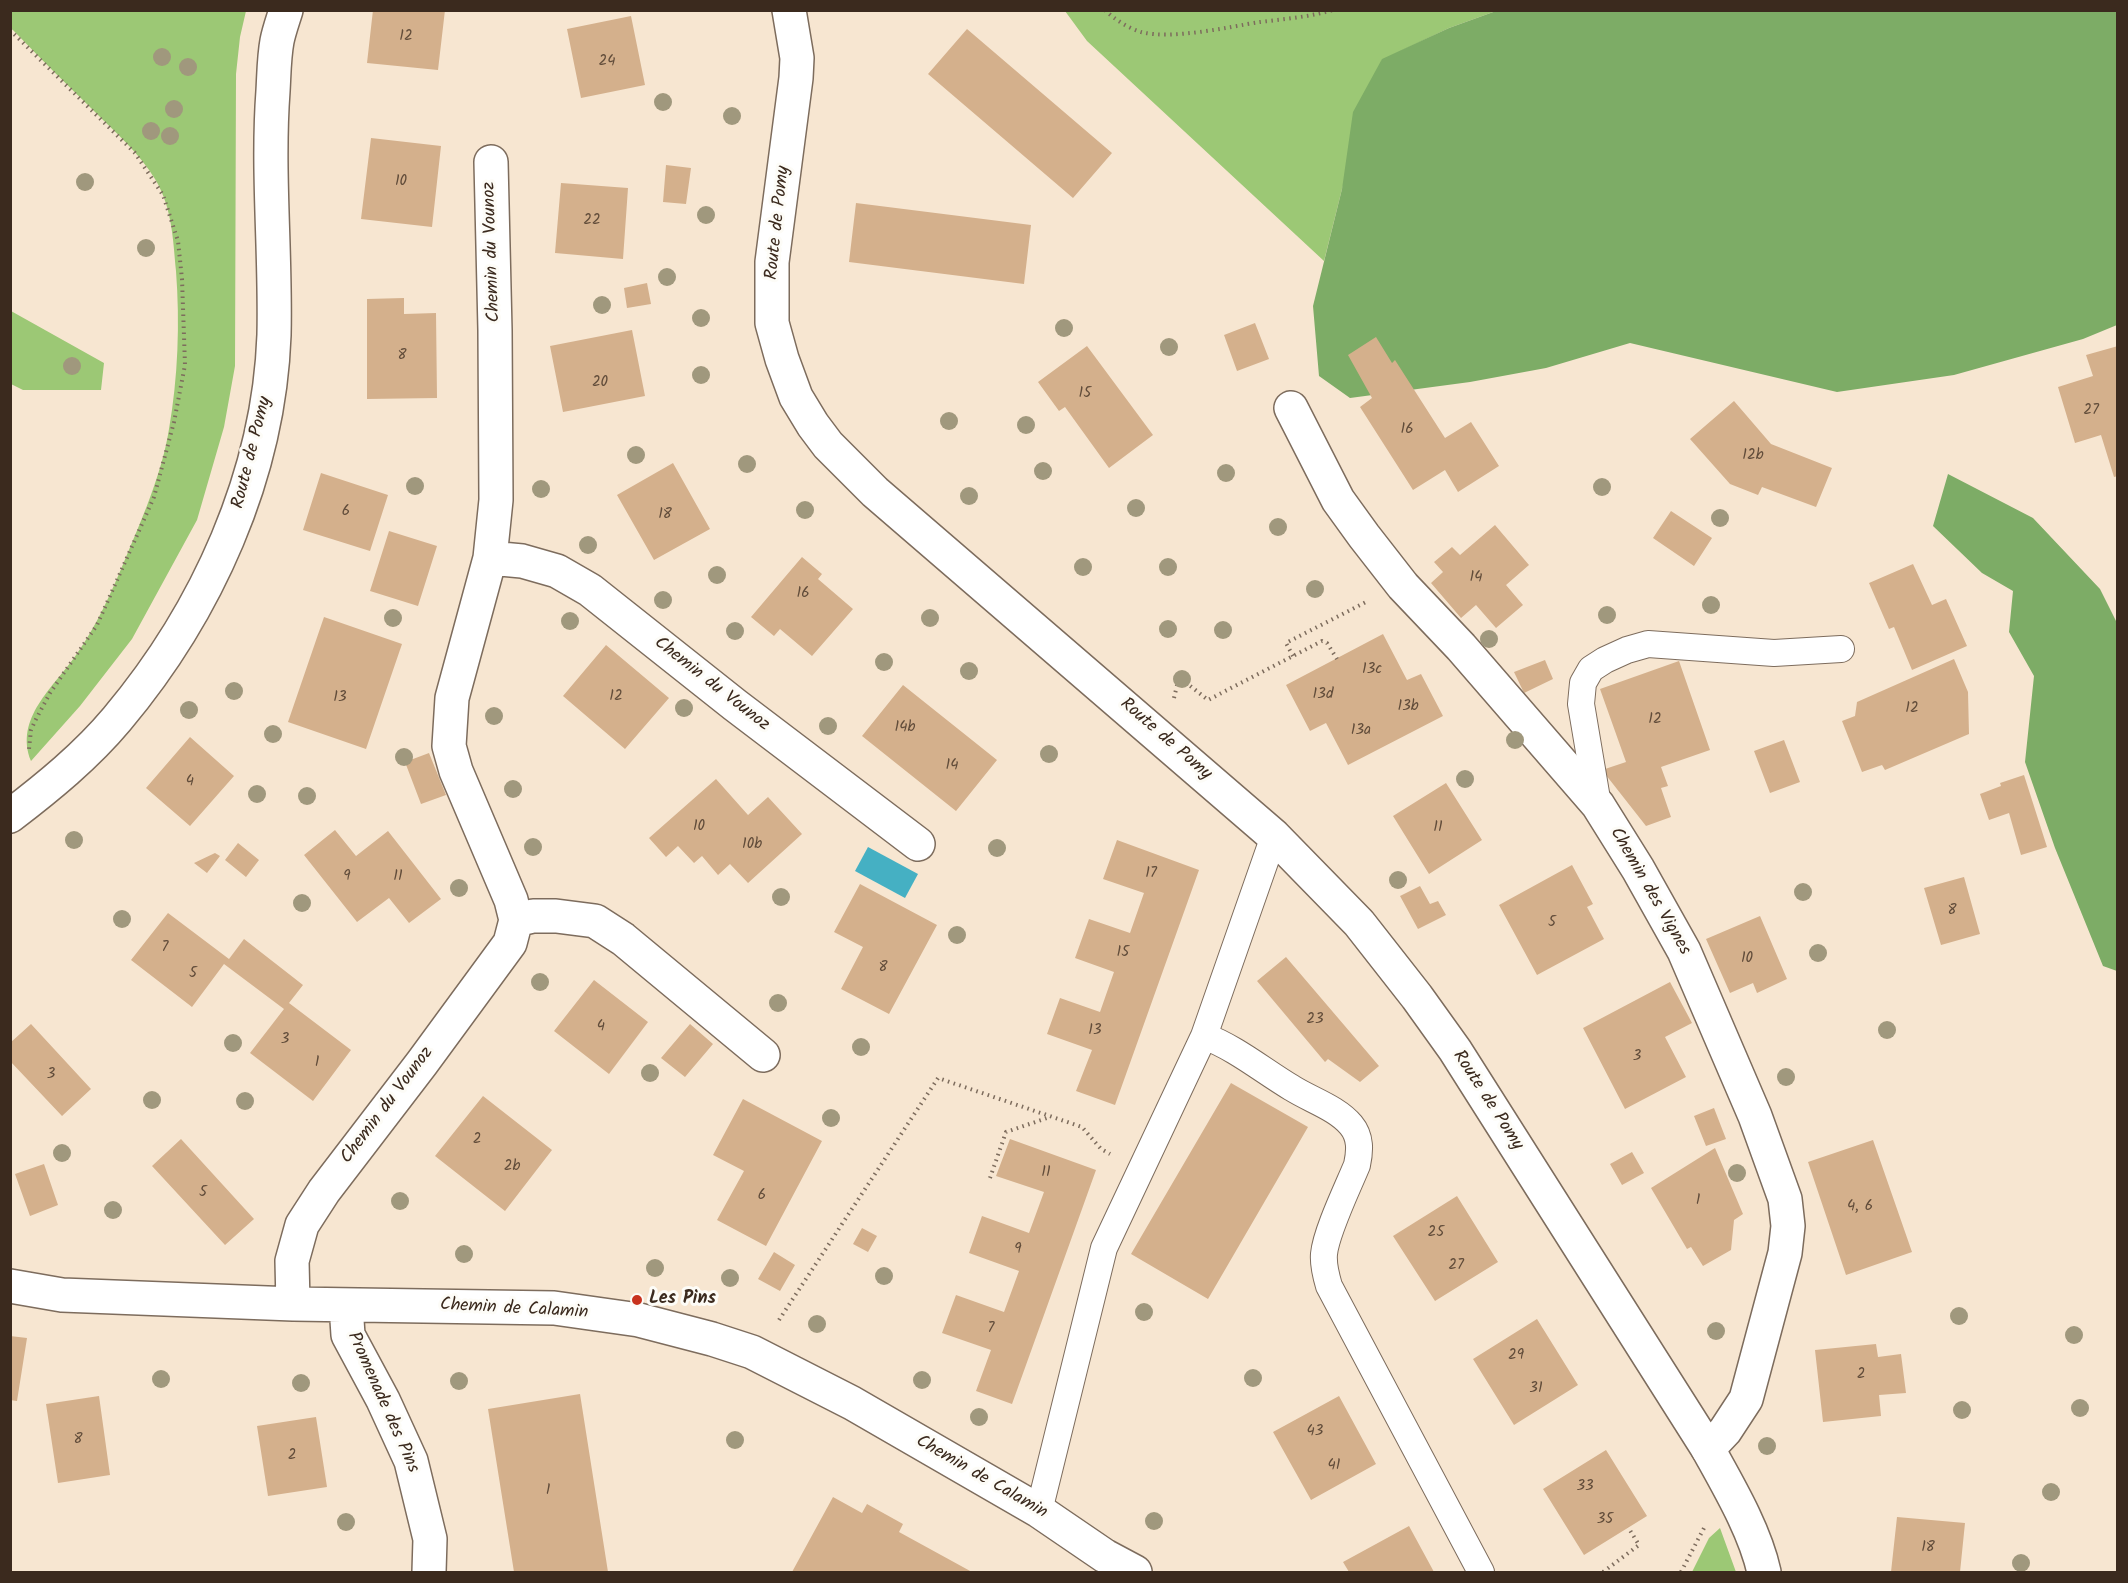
<!DOCTYPE html>
<style>
body{margin:0}
#map{position:relative;width:2128px;height:1583px;overflow:hidden;background:#f7e6d1;font-family:Kalam,sans-serif}
canvas{display:block}
.frame{position:absolute;inset:0;border:12px solid #3b2a1e;pointer-events:none}
</style>
<div id="map">
<canvas width="2128" height="1583"></canvas>
<div class="frame"></div>
</div>
<script>
const context = document.querySelector('canvas').getContext('2d');
context.lineJoin = 'round';
function fillPath(path, color) { context.fillStyle = color; context.fill(path, 'evenodd'); }
function trace(path, color, width, dash) { context.strokeStyle = color; context.lineWidth = width; context.lineCap = dash ? 'butt' : 'round'; context.setLineDash(dash || []); context.stroke(path); }
function drawText(font, color, halo, rows, align = 'center') {
  context.font = font + ' Kalam,sans-serif'; context.lineWidth = 6; context.setLineDash([]); context.textBaseline = 'middle'; context.strokeStyle = halo; context.fillStyle = color; for (const [text, x, y, turn = 0] of rows) {
    context.save(); context.translate(x, y); context.rotate((+turn || 0) * Math.PI / 180); context.textAlign = isNaN(turn) ? turn : align; if (halo) context.strokeText(text, 0, 0); context.fillText(text, 0, 0); context.restore();
  }
}
fillPath(new Path2D(`
 M10,11h236l-6,26 -4,37 -1,292 -11,61 -27,93 -65,119 -52,67 -49,55c-17,-43 23,-74 45,-106 20,-28 35,-62 48,-93 17,-41 38,-88 45,-133 9,-51 11,-106 7,-158 -3,-32 -4,-64 -21,-92 -16,-26 -39,-46 -61,-68 -28,-27 -56,-55 -83,-83z
 M1065,11h431l-47,17 -67,32 -40,129 -18,72 -237,-220z
 M11,311l93,52 -3,27h-78l-12,-6z
 M1720,1528l16,44h-44l17,-34z`), '#9cc875');
fillPath(new Path2D(`
 M1496,11h621v314l-34,14 -129,36 -117,17 -207,-49 -84,25 -76,14 -120,16 -31,-22 -6,-70 29,-117 11,-77 29,-53 67,-31z
 M1948,474l85,44 67,71 17,34v348l-14,-5 -48,-118 -30,-86 9,-86 -25,-44 4,-41 -31,-18 -49,-47z`), '#7dac66');
fillPath(new Path2D(`
 M868,847l50,27 -13,24 -50,-27z`), '#45b0c3');
fillPath(new Path2D(`
 M373,10h72l-7,60 -71,-7z
 M631,16l14,69 -64,13 -14,-69z
 M967,29l145,124 -39,45 -145,-124z
 M371,138l70,8 -9,81 -71,-8z
 M666,165l25,3 -5,36 -23,-2z
 M561,183l67,5 -5,71 -68,-6z
 M856,203l175,22 -7,59 -175,-22z
 M647,283l4,21 -24,4 -3,-20z
 M404,298v16l32,-1 1,85 -70,1v-100z
 M1255,323l14,36 -32,12 -13,-36z
 M632,330l13,66 -82,16 -13,-66z
 M1376,337l16,26 3,-3 50,78 26,-16 28,44 -41,26 -13,-22 -32,20 -53,-83 12,-9 -24,-43z
 M1087,346l66,89 -44,33 -44,-61 -6,4 -21,-29z
 M2118,346v130l-4,1 -13,-42 -26,8 -17,-56 35,-11 -7,-21z
 M1734,401l37,43 61,24 -16,39 -54,-20 -4,8 -28,-11 -40,-45z
 M673,463l37,66 -56,31 -37,-65z
 M321,473l67,22 -18,56 -67,-21z
 M1671,511l41,27 -18,28 -41,-28z
 M1495,525l34,40 -23,20 17,20 -27,23 -20,-23 -15,13 -30,-35 12,-11 -9,-10 18,-15 8,8z
 M389,531l48,15 -19,60 -48,-15z
 M802,557l20,17 -4,5 35,30 -41,47 -32,-27 -6,7 -23,-19z
 M1913,564l19,41 14,-6 21,47 -55,24 -18,-43 -5,2 -20,-46z
 M324,617l78,27 -36,105 -78,-27z
 M1383,634l24,46 14,-6 22,42 -95,49 -22,-42 -16,8 -24,-46z
 M606,645l63,53 -44,51 -62,-53z
 M1954,659l14,33 1,42 -84,36 -3,-5 -20,7 -20,-51 13,-5 2,-14z
 M1545,660l8,19 -29,14 -10,-21z
 M1679,661l31,89 -49,17 7,19 -7,2 10,29 -25,9 -44,-56 24,-8 -26,-73z
 M903,685l94,75 -41,51 -94,-75z
 M190,737l44,39 -44,50 -44,-38z
 M1784,740l16,42 -30,11 -16,-42z
 M429,753l17,42 -25,9 -16,-42z
 M2024,775l23,72 -26,8 -12,-42 -20,7 -9,-26 21,-8 -1,-3z
 M716,779l32,36 20,-18 34,37 -54,49 -18,-19 -12,11 -16,-19 -8,7 -16,-17 -12,11 -17,-19z
 M1446,783l36,57 -53,34 -36,-58z
 M335,830l21,26 32,-25 53,68 -32,24 -20,-25 -32,24 -53,-67z
 M1117,840l82,30 -84,235 -39,-14 16,-41 -45,-16 13,-36 40,14 14,-40 -39,-14 14,-39 41,14 14,-40 -41,-14z
 M238,843l21,17 -13,17 -21,-17z
 M215,853l5,3 -13,17 -13,-10z
 M1572,865l21,39 -6,3 17,32 -67,36 -38,-70z
 M1964,877l16,57 -39,11 -17,-57z
 M860,884l77,41 -48,89 -48,-25 22,-42 -29,-15z
 M1420,886l10,18 8,-3 8,14 -28,14 -18,-33z
 M168,913l61,46 15,-20 59,46 -14,18 62,47 -38,51 -63,-48 34,-44 -60,-45 -32,43 -61,-47z
 M1760,916l27,63 -30,14 -4,-10 -23,10 -24,-54z
 M1286,957l93,109 -19,16 -32,-23 -3,3 -68,-81z
 M594,980l54,42 -39,52 -55,-43z
 M1670,982l22,41 -27,14 21,40 -61,32 -42,-81z
 M31,1024l60,65 -29,27 -52,-55v-18z
 M690,1024l23,20 -28,33 -24,-19z
 M1231,1083l77,44 -100,172 -77,-45z
 M483,1096l69,54 -47,61 -70,-55z
 M743,1099l79,42 -56,105 -49,-26 27,-49 -31,-16z
 M1714,1108l12,31 -20,7 -12,-30z
 M181,1139l73,80 -29,26 -73,-79z
 M1010,1139l86,31 -84,234 -36,-13 15,-41 -49,-17 14,-38 48,17 15,-41 -50,-18 13,-37 47,17 15,-41 -48,-16z
 M1873,1140l39,112 -66,23 -38,-113z
 M1715,1148l28,66 -9,6 -3,30 -28,16 -12,-19 -4,2 -36,-61z
 M1632,1152l12,21 -22,12 -12,-21z
 M44,1164l14,41 -28,11 -15,-42z
 M1457,1196l41,66 -63,39 -42,-65z
 M862,1228l15,8 -9,16 -15,-8z
 M774,1252l21,13 -15,26 -22,-12z
 M1537,1319l41,66 -64,40 -41,-66z
 M10,1336l17,2 -10,63 -7,-1z
 M1876,1344l2,13 23,-3 5,39 -27,2 2,21 -58,6 -8,-72z
 M580,1394l28,178h-94l-26,-163z
 M99,1396l11,79 -52,8 -12,-79z
 M1339,1396l37,68 -65,36 -38,-68z
 M316,1417l11,70 -59,9 -11,-70z
 M1606,1450l41,66 -63,39 -41,-66z
 M833,1497l29,16 5,-9 36,20 -4,8 73,40h-180z
 M1897,1517l68,6 -5,49h-69z
 M1409,1526l25,46h-85l-6,-10z`), '#d4b08c');
const service = new Path2D(`
 M1598,805l-17,-101 2,-21 8,-14 14,-9 22,-10 21,-6 126,9 67,-4
 M1204,1036c32,12 58,34 88,52 19,12 45,20 59,37 10,12 9,26 6,40 -9,22 -31,67 -33,89 -1,11 2,22 5,32l152,286
 M1039,1511l65,-263 100,-212 70,-200`);
const minor = new Path2D(`
 M1291,408l47,92 26,36 39,50 58,61 137,158 40,64 46,82 71,165 30,83 3,27 -3,27 -39,146 -21,32 -17,18
 M490,558l32,3 35,10 33,19 145,115 183,139
 M516,920l17,-4h23l39,5 28,18 140,116
 M10,1286l52,9 231,9 261,4 85,12 73,19 40,13 100,51 187,108 66,45 30,16
 M293,1304l-1,-43 10,-36 22,-34 98,-128 88,-120 6,-23 -5,-20 -55,-129 -7,-25 3,-48 38,-140 6,-58 -1,-170 -4,-168
 M346,1305l2,30 35,65 28,61 19,78 -1,33`);
const secondary = new Path2D(`
 M789,10l8,48 -1,20 -24,184v61l10,36 14,38 17,28 15,20 47,47 399,344 85,87 58,74 38,53 253,399c21,38 47,82 56,123
 M10,816c38,-29 76,-60 107,-97 90,-107 152,-244 157,-384 2,-81 -7,-163 -1,-244 1,-17 1,-34 4,-50 2,-10 6,-21 9,-31`);
trace(service, '#7d6c5d', 28);
trace(minor, '#7d6c5d', 36);
trace(secondary, '#7d6c5d', 36);
trace(new Path2D(`
 M1105,10c9,9 23,18 36,22 31,8 87,-5 119,-10 25,-3 49,-5 73,-12
 M10,30l125,123 28,42 15,46 4,38 3,86 -11,57 -20,75 -57,128 -47,68 -15,28 -4,9 -2,19
 M1293,656l-7,-13 80,-41
 M1174,698l5,-21 29,23 114,-59 5,2 10,16
 M990,1178l16,-46 44,-15
 M779,1320l159,-242 144,49 19,22 9,5
 M1603,1572l36,-27 -11,-18
 M1681,1572l23,-44`), '#7d6c5d', 4, [1.5, 4.5]);
trace(service, '#fff', 26);
trace(minor, '#fff', 33);
trace(secondary, '#fff', 33);
context.fillStyle = '#a0987d';
for (const [x, y] of [
 [162,57],
 [188,67],
 [663,102],
 [174,109],
 [732,116],
 [151,131],
 [170,136],
 [85,182],
 [706,215],
 [146,248],
 [667,277],
 [602,305],
 [701,318],
 [1064,328],
 [1169,347],
 [72,366],
 [701,375],
 [949,421],
 [1026,425],
 [636,455],
 [747,464],
 [1043,471],
 [1226,473],
 [415,486],
 [1602,487],
 [541,489],
 [969,496],
 [1136,508],
 [805,510],
 [1720,518],
 [1278,527],
 [588,545],
 [1083,567],
 [1168,567],
 [717,575],
 [1315,589],
 [663,600],
 [1711,605],
 [1607,615],
 [393,618],
 [930,618],
 [570,621],
 [1168,629],
 [1223,630],
 [735,631],
 [1489,639],
 [884,662],
 [969,671],
 [1182,679],
 [234,691],
 [684,708],
 [189,710],
 [494,716],
 [828,726],
 [273,734],
 [1515,740],
 [1049,754],
 [404,757],
 [1465,779],
 [513,789],
 [257,794],
 [307,796],
 [74,840],
 [533,847],
 [997,848],
 [1398,880],
 [459,888],
 [1803,892],
 [781,897],
 [302,903],
 [122,919],
 [957,935],
 [1818,953],
 [540,982],
 [778,1003],
 [1887,1030],
 [233,1043],
 [861,1047],
 [650,1073],
 [1786,1077],
 [152,1100],
 [245,1101],
 [831,1118],
 [62,1153],
 [1737,1173],
 [400,1201],
 [113,1210],
 [464,1254],
 [655,1268],
 [884,1276],
 [730,1278],
 [1144,1312],
 [1959,1316],
 [817,1324],
 [1716,1331],
 [2074,1335],
 [1253,1378],
 [161,1379],
 [922,1380],
 [459,1381],
 [301,1383],
 [2080,1408],
 [1962,1410],
 [979,1417],
 [735,1440],
 [1767,1446],
 [2051,1492],
 [1154,1521],
 [346,1522],
 [2021,1563]
]) { context.beginPath(); context.arc(x, y, 9, 0, 2 * Math.PI); context.fill(); }
for (const [x, y, r, color] of [
 [637,1300,6,"#c8321e"]
]) { const dot = new Path2D(); dot.arc(x, y, r, 0, 2 * Math.PI); context.fillStyle = color; context.fill(dot); trace(dot, '#fdfcf7', 2); }
drawText('15px', '#614c3a', null, [
 ["12",406,37],
 ["24",607,62],
 ["10",401,182],
 ["22",592,221],
 ["8",402,356],
 ["20",600,383],
 ["15",1085,394],
 ["27",2091,411],
 ["16",1407,430],
 ["12b",1753,456],
 ["6",346,512],
 ["18",665,515],
 ["14",1476,578],
 ["16",803,594],
 ["13c",1372,670],
 ["13d",1323,695],
 ["12",616,697],
 ["13",340,698],
 ["13b",1408,707],
 ["12",1912,709],
 ["12",1655,720],
 ["14b",905,728],
 ["13a",1361,731],
 ["14",952,766],
 ["4",190,782],
 ["10",699,827],
 ["11",1438,828],
 ["10b",752,845],
 ["17",1151,874],
 ["9",347,877],
 ["11",398,877],
 ["8",1952,911],
 ["5",1552,923],
 ["7",165,948],
 ["15",1123,953],
 ["10",1747,959],
 ["8",883,968],
 ["5",193,974],
 ["23",1315,1020],
 ["4",601,1027],
 ["13",1095,1031],
 ["3",285,1040],
 ["3",1637,1057],
 ["1",317,1063],
 ["3",51,1075],
 ["2",477,1140],
 ["2b",512,1167],
 ["11",1046,1173],
 ["5",203,1193],
 ["6",762,1196],
 ["1",1698,1201],
 ["4, 6",1860,1207],
 ["25",1436,1233],
 ["9",1018,1250],
 ["27",1456,1266],
 ["7",991,1329],
 ["29",1516,1356],
 ["2",1861,1375],
 ["31",1536,1389],
 ["43",1315,1432],
 ["8",78,1440],
 ["2",292,1456],
 ["41",1334,1466],
 ["33",1585,1487],
 ["1",548,1491],
 ["35",1605,1520],
 ["18",1928,1548]
]);
drawText('18px', '#3b2a1e', '#fdfcf7', [
 ["Route de Pomy",779,223,-84],
 ["Chemin du Vounoz",493,252,-92],
 ["Route de Pomy",253,453,-76],
 ["Chemin du Vounoz",711,685,38],
 ["Route de Pomy",1165,740,41],
 ["Chemin des Vignes",1649,892,60],
 ["Route de Pomy",1487,1101,57],
 ["Chemin du Vounoz",388,1106,-53],
 ["Chemin de Calamin",514,1310,3],
 ["Promenade des Pins",382,1403,66],
 ["Chemin de Calamin",981,1478,30]
]);
drawText('bold 18px', '#3b2a1e', '#fdfcf7', [
 ["Les Pins",649,1300]
], 'left');
</script>
